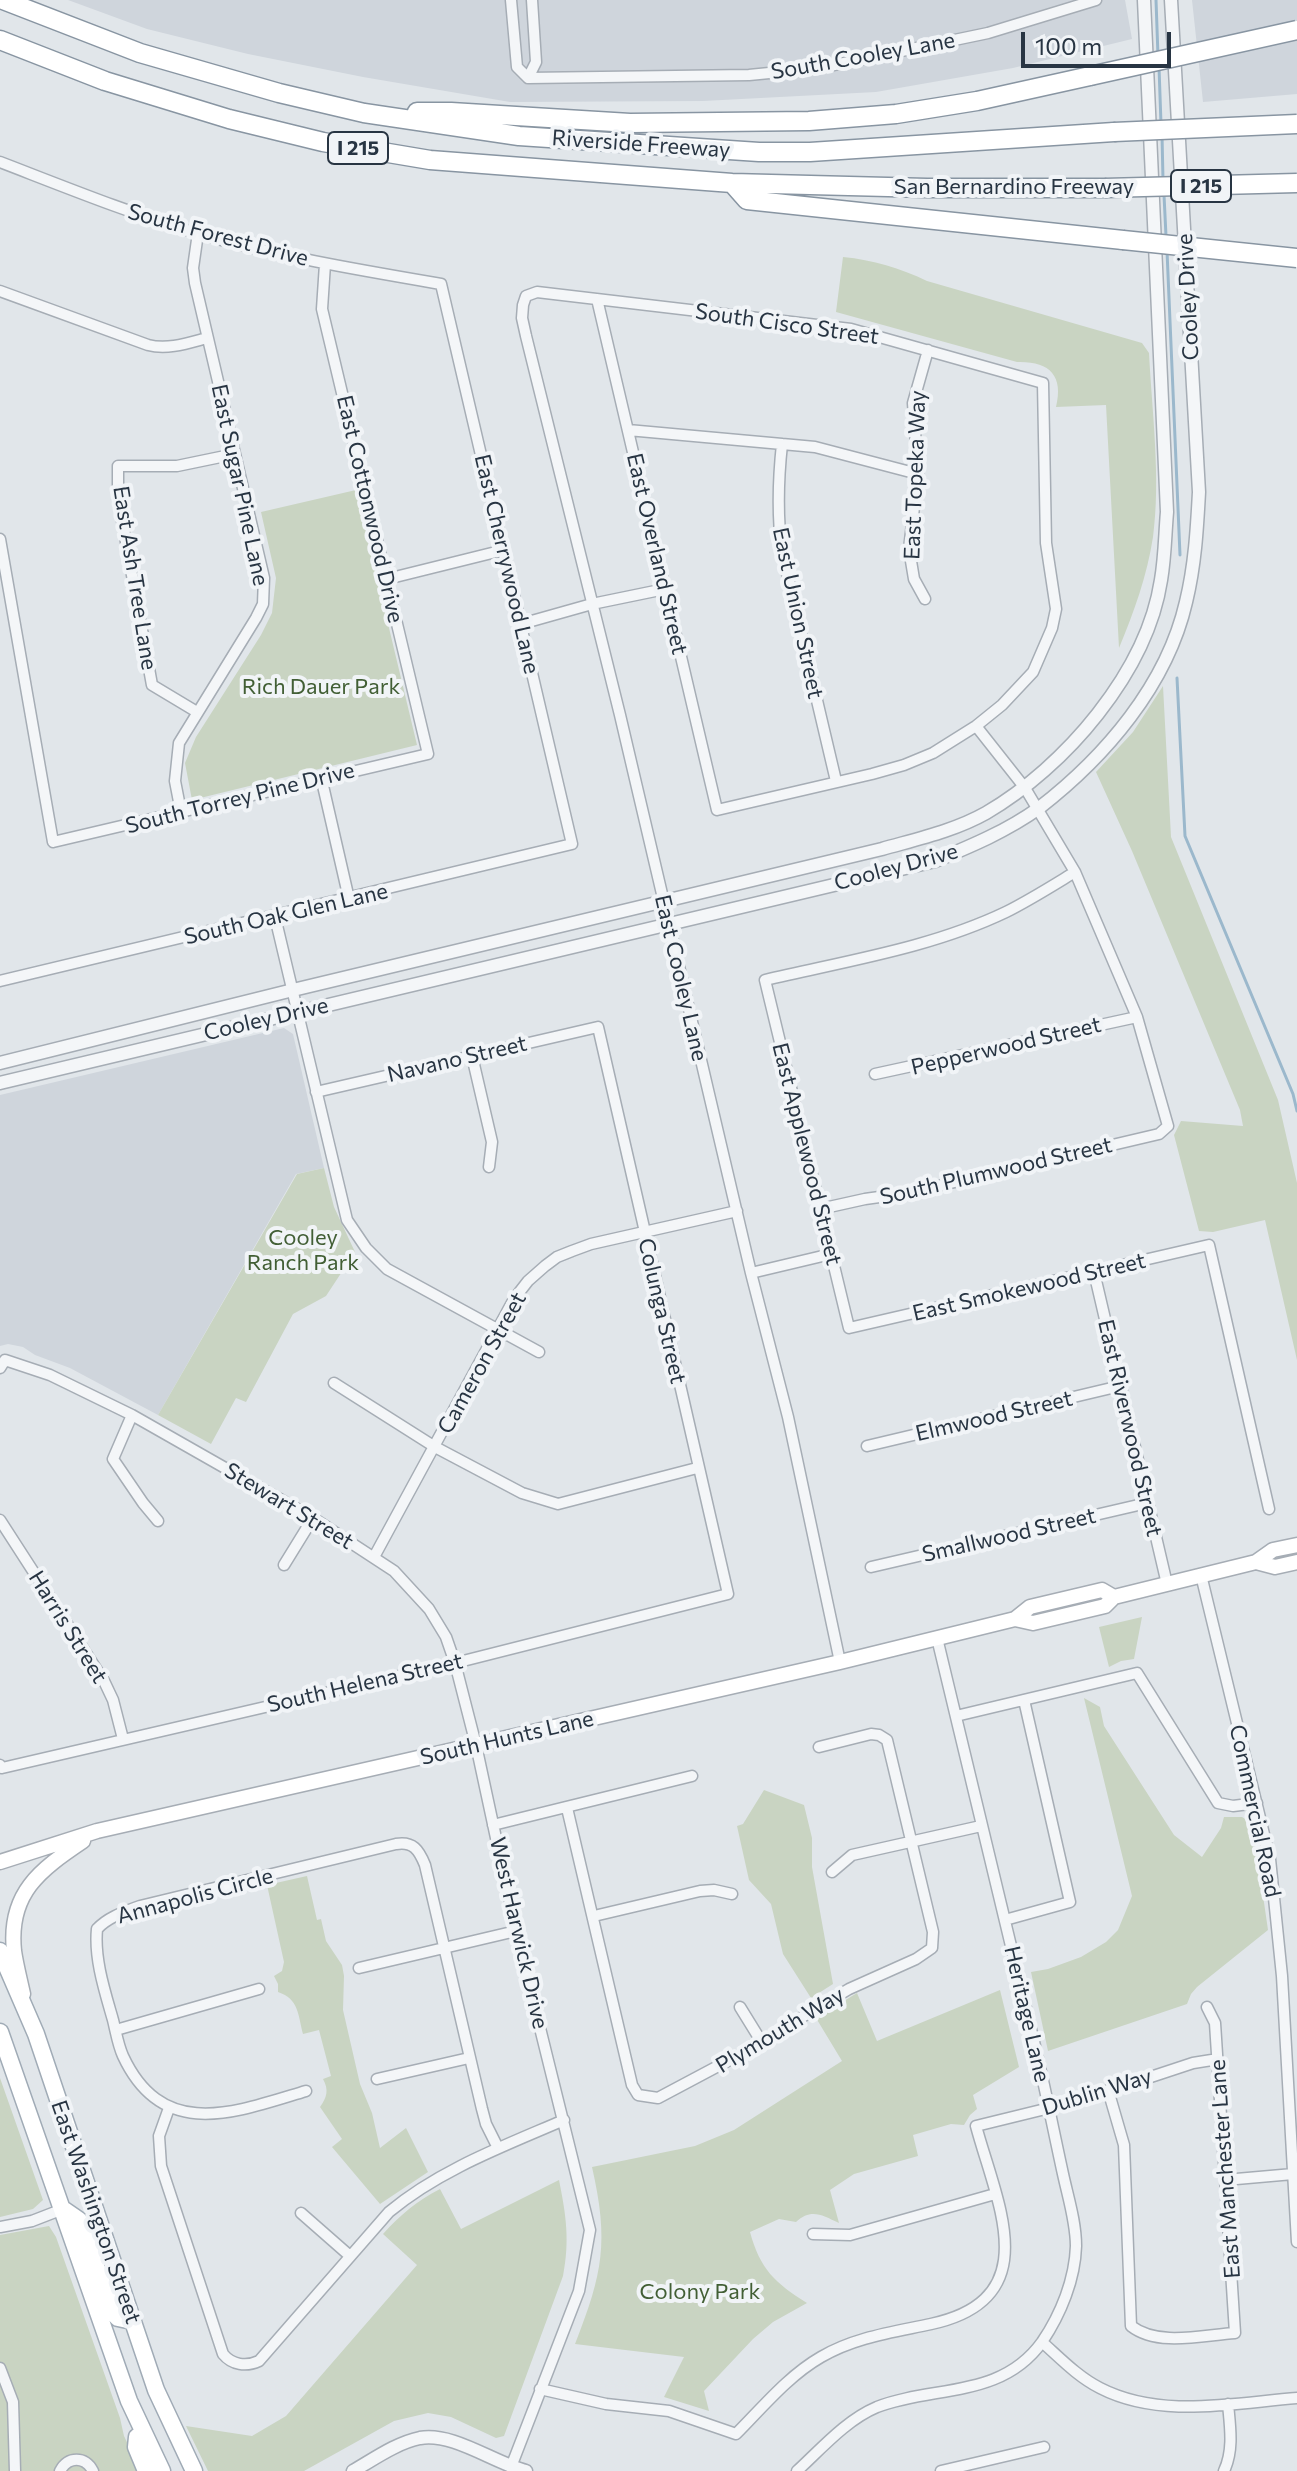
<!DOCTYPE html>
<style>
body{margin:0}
#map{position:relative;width:1297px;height:2471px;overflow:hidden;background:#e1e6ea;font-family:Commissioner,sans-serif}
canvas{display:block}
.scale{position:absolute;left:1021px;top:32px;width:150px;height:36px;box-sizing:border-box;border:4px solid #283543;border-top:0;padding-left:10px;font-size:24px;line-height:28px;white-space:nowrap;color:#283543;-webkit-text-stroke:6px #f1f4f7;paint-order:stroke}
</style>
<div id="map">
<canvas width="1297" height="2471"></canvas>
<div class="scale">100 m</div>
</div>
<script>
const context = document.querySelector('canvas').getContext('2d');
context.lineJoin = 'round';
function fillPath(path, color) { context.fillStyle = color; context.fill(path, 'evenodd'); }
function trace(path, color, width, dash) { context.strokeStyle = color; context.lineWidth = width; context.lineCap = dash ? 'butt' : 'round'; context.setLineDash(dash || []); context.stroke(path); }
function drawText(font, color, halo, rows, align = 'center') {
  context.font = font + ' Commissioner,sans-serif'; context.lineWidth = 8; context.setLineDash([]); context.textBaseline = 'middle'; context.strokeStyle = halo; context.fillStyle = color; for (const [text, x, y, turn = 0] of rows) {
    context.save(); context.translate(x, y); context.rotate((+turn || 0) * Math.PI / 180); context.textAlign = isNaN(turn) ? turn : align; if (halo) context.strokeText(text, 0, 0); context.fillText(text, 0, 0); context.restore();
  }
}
fillPath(new Path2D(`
 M68,0h1057l7,39 -119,29 -137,24 -173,9 -193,1 -147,-25 -115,-23 -101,-25z
 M1192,0h105v94l-94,8z
 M284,1028l9,6 31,134 -28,6 -138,241 -88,-47 -35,-13 -12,-8 -15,-3 -8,2v-251z`), '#cfd5dc');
fillPath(new Path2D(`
 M843,257c30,3 57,11 84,24l215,62 7,10c3,59 12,126 4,184 -6,39 -19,75 -34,111l-13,-243 -50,2c8,-32 -7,-46 -39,-45l-181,-50z
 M356,490l61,255 -225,55 -7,-37 11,-26 65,-102 11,-22 4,-35 -15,-66z
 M1163,686l8,151 107,263 19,83v177l-32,-140 -52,12 -14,-1 -25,-96 7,-14 62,5 -3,-16 -108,-259 -36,-79 37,-40z
 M324,1168l10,39 21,45 -29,44 -33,18 -47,88 -10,-4 -25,46 -53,-29 139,-241z
 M1142,1617l-8,42 -13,2 -12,6 -10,-40z
 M1084,1698l16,9 4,19 70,109 28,22 19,-29 3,-11h18l8,5 9,46 9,62 -71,57 -6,7 -4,10 -139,47 -17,-79 17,-3 33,-12 25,-15 12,-12 14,-34z
 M764,1790l40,15 8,33v29l21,117 -22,14 -28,-44 -12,-50 -22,-24 -12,-54 6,-2z
 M307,1876l10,44 4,-1 5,22 16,24 2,11 -1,34 17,74 12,29 8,35 26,-20 22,44 -48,32 -48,-57 10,-8 -22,-32c7,-10 9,-17 3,-28l8,-3 -12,-46 -16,4c-5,-19 -4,-35 -25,-42v-8l-4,-8 8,-5 2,-9 -17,-77z
 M1000,1990l19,77 -46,28 4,14 -7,6 -6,10 -13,-1 -38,11 5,21 -64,18 -24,16 9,33c-17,-8 -28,-15 -43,-1l-17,-3 -29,13c10,37 25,51 57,71l-34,19 -20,17 -49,52 5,20 -45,-14 20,-40 -109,-13c28,-71 34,-102 17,-177l103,-21 39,-16 108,-69 -26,-43 41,-25 20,48z
 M0,2078l43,122 -10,9 -33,8z
 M559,2180c7,35 11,60 4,96l-59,160 -8,2 -45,-21 -23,-4 -34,8 -90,50h-96l-22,-45 66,10 34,-20 131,-151 -34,-31c18,-20 34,-33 57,-45l21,40z
 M49,2226l7,11 64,181 4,18 17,35h-141v-236z`), '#c9d4c2');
trace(new Path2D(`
 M1156,0l2,56
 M1159,67l2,57
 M1162,135l1,45
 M1164,195l2,41
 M1167,251l13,304
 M1177,678l8,158 108,258 4,17`), '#9bb8cc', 3);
const minor = new Path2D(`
 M511,0l6,67 11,11
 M528,78l221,-3 71,-7 168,-35 108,-33
 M528,78l8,-16 -4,-62
 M0,162c65,25 129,51 196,71 80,23 163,37 245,51l131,560 -572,137
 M0,291l148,54c20,5 40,-2 59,-7
 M597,299l120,511 155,-36 32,-9 29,-12 43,-27 26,-21 31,-33 19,-44 4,-19 -10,-66 -3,-160 -192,-54 -314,-37 -11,4 -3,9 -1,13 4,18 94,379 131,558 37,144 52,245
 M628,430l187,17 103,27
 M782,444c-4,37 -5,71 0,108l54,229
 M0,539l53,303 375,-88 -106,-445 3,-45
 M387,579l117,-29
 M925,599l-11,-20 -5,-30 9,-75 -5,-71 15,-53
 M521,624l71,-20 73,-15
 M197,712l-45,-27 -34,-187v-32h59l58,-12
 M321,777l28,122
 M181,812l-6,-31 4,-38 77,-125 7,-14 1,-26 -69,-295 -2,-15 5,-35
 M1075,872c-23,14 -45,28 -69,40 -75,36 -161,49 -241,68l84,348 360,-83 60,264
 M275,917l72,303 19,28 21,21 152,83
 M472,1056l20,86 -3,25
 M875,1074l262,-57
 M820,1209l45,-10 43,-6 251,-59 9,-8 -31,-109 -62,-145 -50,-84 -49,-62
 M1094,1272l73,312
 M751,1273l80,-19
 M0,1368l5,-8 45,15 82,40 181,103 81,53 35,38 17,28 9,26 21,82 40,186 74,299 -11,61 -68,176
 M334,1383l101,64 87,46 36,11 139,-36
 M132,1415l-19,44 30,44 15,18
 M867,1446l253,-60
 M0,1520l104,161 9,19 10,39
 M374,1557l140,-258 14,-18 17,-15 12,-9 15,-6 19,-7 146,-33
 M284,1565l29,-47
 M871,1567l276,-64
 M1201,1575l69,284 12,117 15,266
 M956,1716l181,-43 81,130 15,3 24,-3
 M0,1765l2,3 453,-105 273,-69 -130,-567 -282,65
 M567,1808l65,277 6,10 20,3 79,-42 112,-67 67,-30 16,-11 1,-16 -46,-192 -8,-5 -8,-1 -52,13
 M493,1825l199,-49
 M832,1872l20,-17 129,-29
 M594,1916l106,-25 14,-1 18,4
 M1005,1920l65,-18 -46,-202
 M359,1968l157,-37
 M740,2007l21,34
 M116,2030l143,-41
 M377,2079l92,-21
 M1108,2090l16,55 7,181c27,21 72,9 104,7l-20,-310 -8,-16
 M306,2091c-70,21 -143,51 -183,-35 -5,-11 -7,-24 -10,-36 -8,-28 -19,-61 -16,-91 11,-12 27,-17 43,-23l256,-62c17,-3 23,6 29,21l57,244 4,15 12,24
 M169,2108l-10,28 2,30 62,188c9,11 23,13 36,7l130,-149c50,-42 115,-66 175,-92
 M1225,2180l68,-6
 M301,2213l49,43
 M0,2227l32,-6 31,-12
 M813,2234l37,1 145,-41
 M1042,2342c18,16 36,35 58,46 60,31 133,15 197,10
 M0,2368l13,34 2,69
 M540,2389l66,15 63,7 67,23c26,-26 52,-58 85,-77 34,-20 73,-25 110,-33 116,-25 66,-120 45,-198l102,-25 115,-38 25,-4
 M60,2471c8,-15 25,-15 33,0
 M797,2471c24,-22 49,-51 80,-64 57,-22 124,-8 165,-65 19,-28 33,-63 34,-96 0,-24 -8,-49 -13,-72 -9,-41 -17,-82 -27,-124 -33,-137 -66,-275 -99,-412
 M941,2471l103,-24
 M1224,2471c10,-21 6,-45 4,-67`);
const tertiary = new Path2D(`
 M0,1063l293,-73 589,-141c35,-10 72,-18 104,-36 79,-46 161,-141 175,-233 4,-23 4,-45 6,-68l-23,-512
 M0,1083l935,-222c36,-15 72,-30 104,-53 66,-51 128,-123 147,-206 9,-37 11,-73 13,-110l-28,-492
 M353,2471c21,-12 43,-28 67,-33 33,-6 74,25 106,33`);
const secondary = new Path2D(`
 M1256,1562l19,5 22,-5
 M1015,1619l15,-12 72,-17 12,7
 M0,1862l97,-31 743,-169 175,-43 18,4 72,-17 9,-9 142,-35 17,-12 24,-5
 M23,1994c-3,-14 -7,-29 -9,-43 -6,-58 26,-81 69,-110`);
const primary = new Path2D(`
 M0,1951l36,83 120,356 38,81
 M0,2032l129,369 33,70
 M63,2209l16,11 35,94 4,4 14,3
 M143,2433l-6,4 -1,10 10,24`);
const motorway = new Path2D(`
 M3,0l137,53 139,40 85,20 155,23 240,16h51l304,-20
 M0,40l105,41 124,38 94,23 107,18 302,23 195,5h178
 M417,112h34l179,11 179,-2 87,-7 81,-13 113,-25
 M732,183l15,17 376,40`);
trace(minor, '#a6adb5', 13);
trace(tertiary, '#a6adb5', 15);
trace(secondary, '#a6adb5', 17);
trace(primary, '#a0abb6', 19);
trace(motorway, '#8895a2', 21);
trace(minor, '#f4f6f8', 10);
trace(tertiary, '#f4f6f8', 12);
trace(secondary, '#fff', 14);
trace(primary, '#fff', 16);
trace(motorway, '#fff', 18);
const motorwayBridge = new Path2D(`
 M1090,76l207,-46
 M1114,132l183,-8
 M1105,188l192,-5
 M1123,240l174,18`);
trace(motorwayBridge, '#8895a2', 21, []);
trace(motorwayBridge, '#fff', 18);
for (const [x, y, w] of [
 [358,148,60],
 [1201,186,60]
]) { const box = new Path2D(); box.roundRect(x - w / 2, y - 16, w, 32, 6); context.fillStyle = '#f1f4f7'; context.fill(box); trace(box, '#283543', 2); }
drawText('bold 20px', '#283543', null, [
 ["I 215",358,148],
 ["I 215",1201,186]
]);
drawText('22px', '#283543', '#f1f4f7', [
 ["South Cooley Lane",863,56,-10],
 ["Riverside Freeway",641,144,4],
 ["San Bernardino Freeway",1014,187],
 ["South Forest Drive",218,235,15],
 ["Cooley Drive",1188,297,-93],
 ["South Cisco Street",787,324,8],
 ["East Topeka Way",915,475,-88],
 ["East Sugar Pine Lane",240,485,78],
 ["East Cottonwood Drive",370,509,77],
 ["East Overland Street",657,554,77],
 ["East Cherrywood Lane",507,564,77],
 ["East Ash Tree Lane",135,578,81],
 ["East Union Street",798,613,78],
 ["South Torrey Pine Drive",240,798,-14],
 ["Cooley Drive",896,867,-15],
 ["South Oak Glen Lane",286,914,-13],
 ["East Cooley Lane",681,978,77],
 ["Cooley Drive",266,1019,-13],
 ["Pepperwood Street",1006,1046,-13],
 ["Navano Street",457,1059,-13],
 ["East Applewood Street",807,1154,76],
 ["South Plumwood Street",996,1171,-13],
 ["East Smokewood Street",1029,1287,-13],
 ["Colunga Street",662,1311,77],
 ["Cameron Street",482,1363,-61],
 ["Elmwood Street",994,1416,-13],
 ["East Riverwood Street",1130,1428,77],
 ["Stewart Street",289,1506,31],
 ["Smallwood Street",1009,1535,-13],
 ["Harris Street",68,1627,58],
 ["South Helena Street",365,1683,-13],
 ["South Hunts Lane",507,1738,-13],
 ["Commercial Road",1255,1811,78],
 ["Annapolis Circle",195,1896,-15],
 ["West Harwick Drive",519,1933,77],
 ["Heritage Lane",1027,2014,77],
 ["Plymouth Way",780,2030,-31],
 ["Dublin Way",1097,2092,-17],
 ["East Manchester Lane",1225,2169,-94],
 ["East Washington Street",96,2212,71]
]);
drawText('22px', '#425f35', '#f1f4f7', [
 ["Rich Dauer Park",321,687],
 ["Cooley",303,1238],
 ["Ranch Park",303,1263],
 ["Colony Park",700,2292]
]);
</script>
